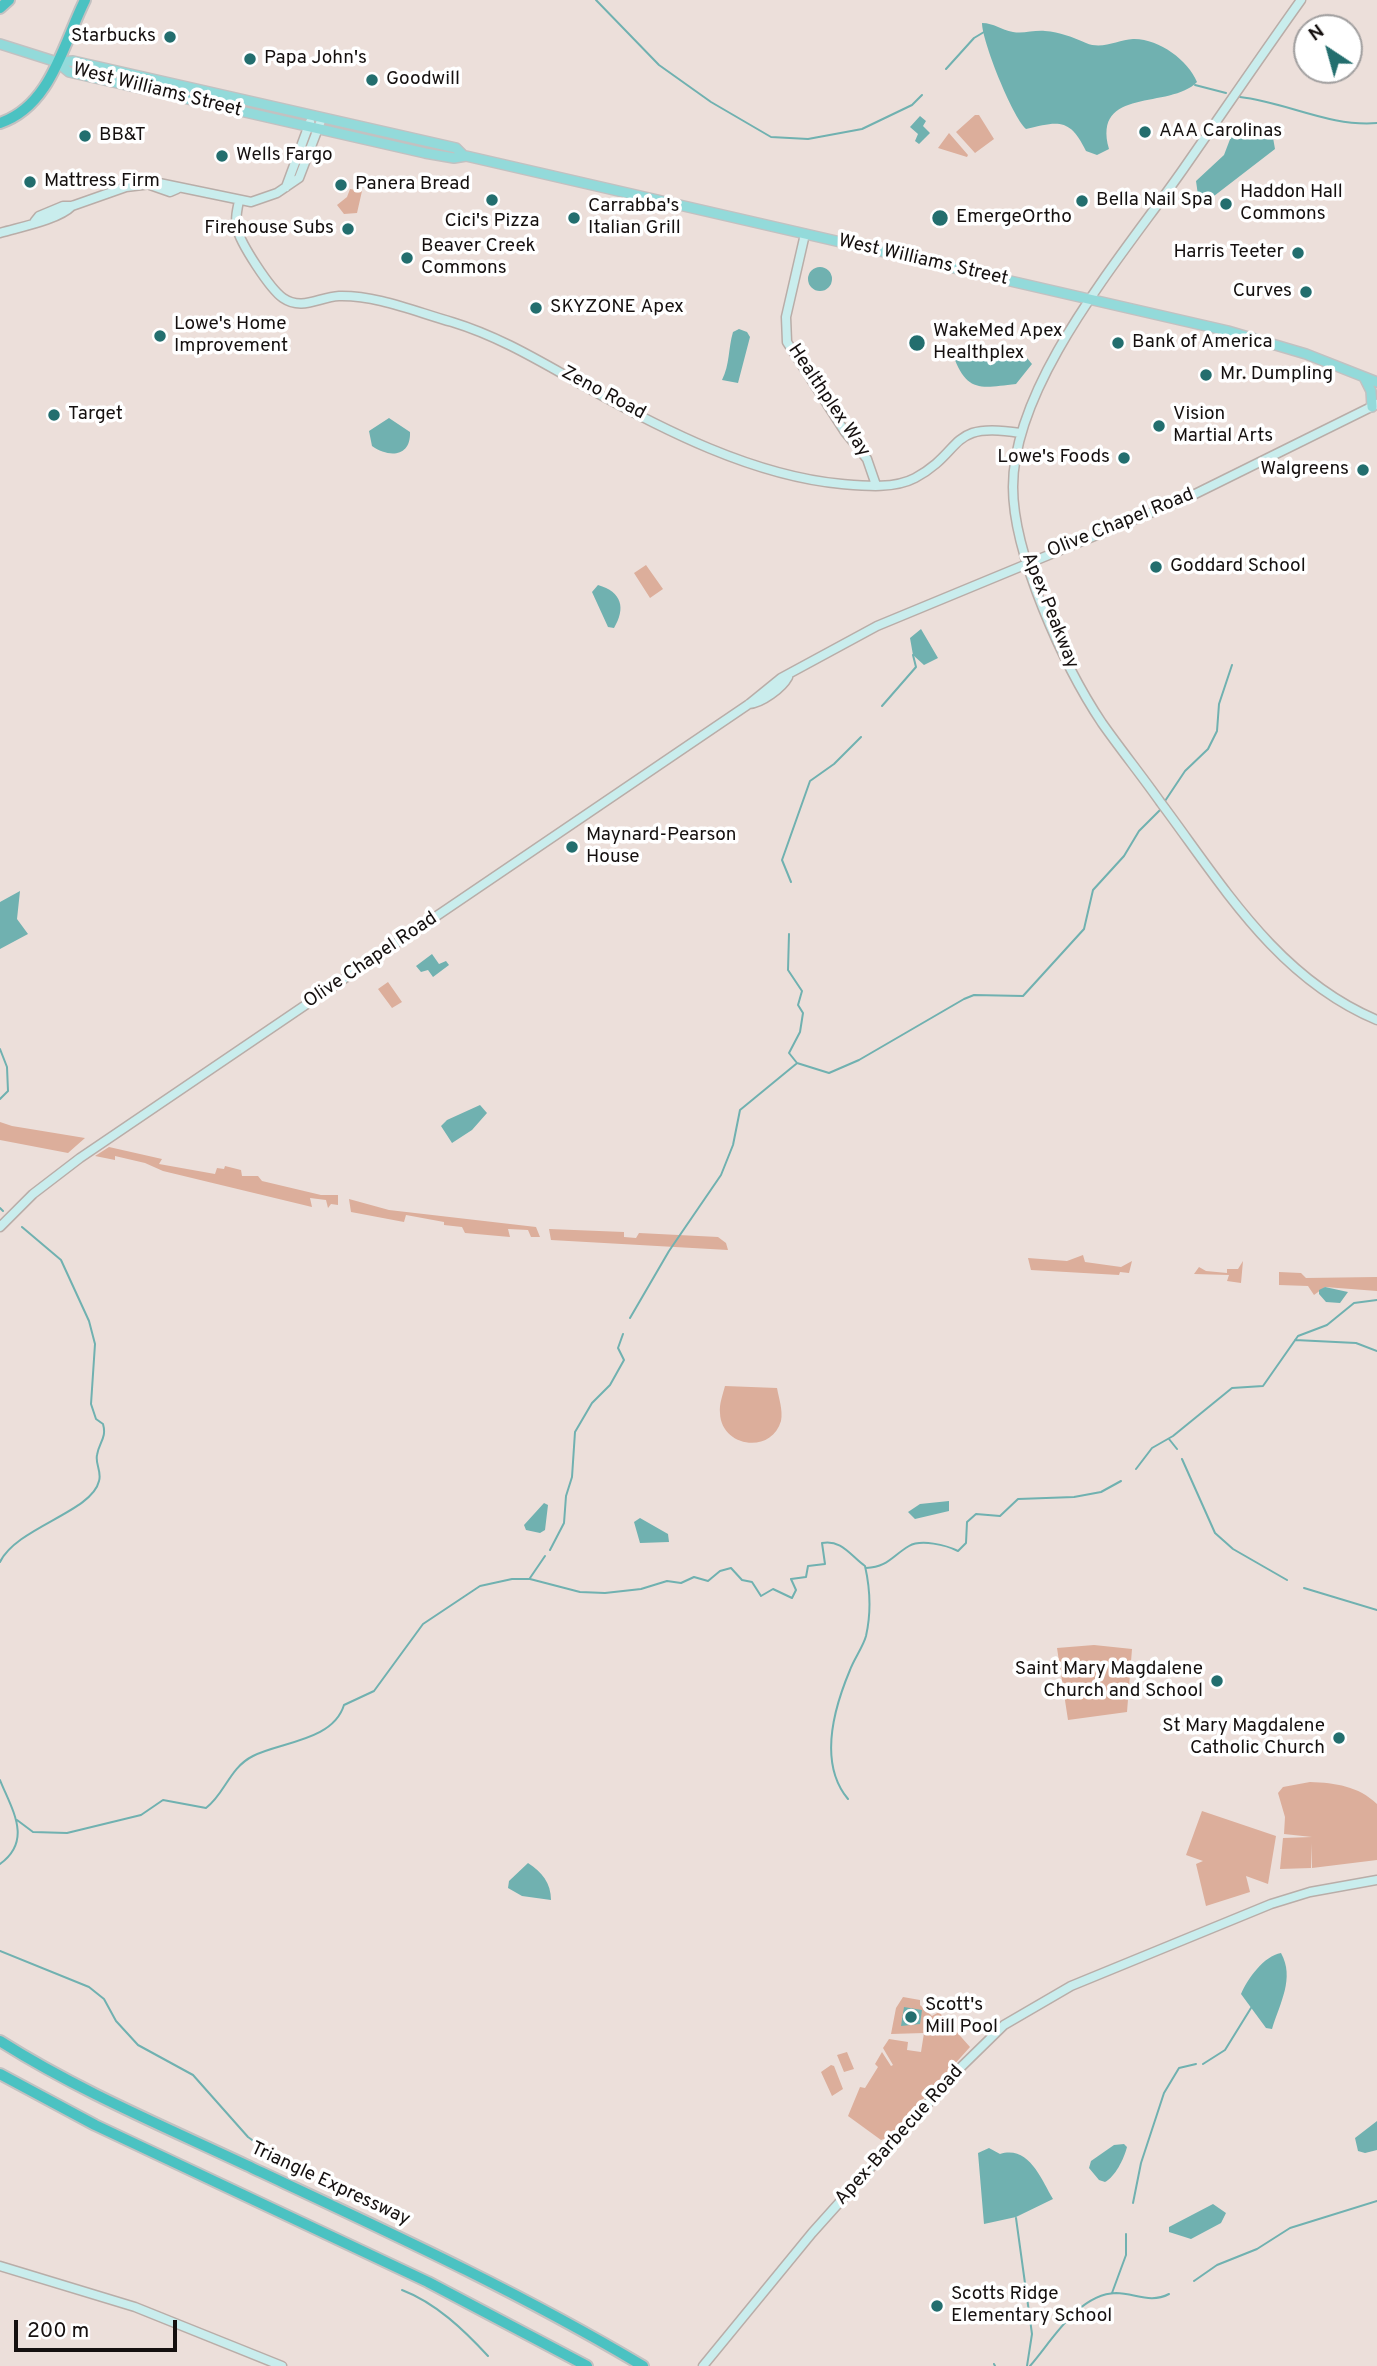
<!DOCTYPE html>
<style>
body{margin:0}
#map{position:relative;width:1377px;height:2366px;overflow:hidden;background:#ecdfda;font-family:Overpass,sans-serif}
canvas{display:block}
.north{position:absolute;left:1293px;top:14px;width:70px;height:70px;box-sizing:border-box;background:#fff;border:2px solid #a19f9f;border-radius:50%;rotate:324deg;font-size:19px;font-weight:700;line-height:28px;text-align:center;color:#15100f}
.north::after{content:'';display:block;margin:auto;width:24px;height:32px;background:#236e6e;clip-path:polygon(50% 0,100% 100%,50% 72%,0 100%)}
.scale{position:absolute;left:14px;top:2320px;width:163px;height:32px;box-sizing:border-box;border:4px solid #15100f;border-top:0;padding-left:9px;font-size:21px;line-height:24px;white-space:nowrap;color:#15100f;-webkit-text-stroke:5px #fff;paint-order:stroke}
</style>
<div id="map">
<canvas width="1377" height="2366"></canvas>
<div class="north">N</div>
<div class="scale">200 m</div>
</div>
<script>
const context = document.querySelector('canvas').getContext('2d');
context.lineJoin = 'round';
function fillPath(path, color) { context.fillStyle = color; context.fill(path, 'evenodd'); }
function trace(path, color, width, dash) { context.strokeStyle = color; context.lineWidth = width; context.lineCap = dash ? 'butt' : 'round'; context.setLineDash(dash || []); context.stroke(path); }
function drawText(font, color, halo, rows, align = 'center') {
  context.font = font + ' Overpass,sans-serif'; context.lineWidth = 7; context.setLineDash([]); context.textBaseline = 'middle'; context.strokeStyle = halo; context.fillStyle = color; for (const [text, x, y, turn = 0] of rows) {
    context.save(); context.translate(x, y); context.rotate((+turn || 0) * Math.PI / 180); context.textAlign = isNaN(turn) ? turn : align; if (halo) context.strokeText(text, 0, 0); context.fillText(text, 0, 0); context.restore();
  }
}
fillPath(new Path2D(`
 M975,115h4l15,24 -19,14 -19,-21z
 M949,133l19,22 -1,2 -29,-9z
 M350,189l12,2 -5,22 -13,1 -7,-9 10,-8z
 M646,565l17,24 -13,9 -16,-25z
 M388,982l14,20 -10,6 -14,-19z
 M0,1122l12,4 73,12 -17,15 -68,-13z
 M109,1147l53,12 -3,5 56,10 2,-6 7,1 1,-3 16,4 1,6h16l4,5 59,14h17v10l-7,-1 -3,4 -2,-8 -16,-2 2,9 -149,-36 -18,-8 -30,-7v4l-20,-4z
 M349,1199l40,11 147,17 4,10h-9l-3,-7 -20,-1 2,8 -45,-4 -3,-6 -18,-2v-3l-38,-7 -2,7 -53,-10z
 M549,1229l75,3v5l12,1 3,-5 79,4 8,6 2,7 -177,-10z
 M1083,1255l2,7 36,5 11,-6 -3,12 -9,-1 -1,3 -88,-5 -3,-12 39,3z
 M1243,1261l-2,22 -14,-2 2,-6 -35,-1 5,-7 7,4 21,2v-4h11z
 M1279,1272l22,1 5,5 71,-1v14l-52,-4 -11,8 -6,-9 -29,-1z
 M725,1386l52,2c2,11 6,22 4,33 -10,34 -60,26 -61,-8 -1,-9 3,-19 5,-27z
 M1094,1645l38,4 -5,63 -59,8 -11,-72z
 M1310,1782c26,1 48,4 67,22v56l-65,8 -1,-25v25l-31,1 3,-31 29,-1 -28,-3 1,-17 -7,-24 5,-6z
 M1202,1811l74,25 -8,48 -22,-8 4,16 -44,14 -10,-42 7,-3 -17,-6z
 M903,1997l17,3v5l12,11 7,-4 31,35 -81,90 -8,3 -33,-24 12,-29 5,1 13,-21 -3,-3 7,-12 9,14 2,-1 -10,-17 6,-9 19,3 -1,8 14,2 3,-19 -33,1 5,-26z
 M847,2052l7,17 -10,3 -7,-17z
 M831,2065l3,1 9,23 -11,7 -11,-24z`), '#dcae9b');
fillPath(new Path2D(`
 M982,23c12,0 19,7 31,9 10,2 21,-2 32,-1 15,1 27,6 41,12 16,7 32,-3 47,-4 25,-1 55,21 64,43 -27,28 -105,4 -88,67l-12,6 -11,-4c-16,-33 -27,-30 -60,-22 -14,-13 -44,-88 -44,-106z
 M920,116l6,5 -3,5 7,7 -11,11 -4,-3 3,-7 -8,-7z
 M1247,127l25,5 3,17 -61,47 -9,2 -7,-3 -2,-14 28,-26 8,-21z
 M808 279a12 12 0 1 1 24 0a12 12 0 1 1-24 0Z
 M739,329l8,3 3,5 -12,46 -16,-3c8,-16 6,-31 11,-48z
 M965,345l62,13 5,6 -16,20c-36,4 -49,9 -63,-29z
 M389,418l21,14c1,25 -21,26 -38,14l-3,-15z
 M598,585c24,7 28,23 16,43l-6,-1 -16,-35z
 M921,629l17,29 -14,7 -11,-10 -3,-17z
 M20,891l-3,28 11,15 -28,15v-47z
 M432,954l7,10 7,-3 3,4 -16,12 -5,-7 -7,2 -5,-6z
 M480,1105l7,8 -15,17 -20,13 -11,-17 6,-6z
 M1325,1287l23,5 -8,11 -14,-1 -7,-8v-4z
 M949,1501v10l-34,8 -7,-7 12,-8z
 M544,1503l4,2 -3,25 -5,3 -14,-3 -2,-5z
 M640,1518l28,16 1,8 -29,1 -6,-21z
 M528,1863c14,9 23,20 23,37l-29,-4 -14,-8 1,-7z
 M1281,1953c14,25 -1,50 -9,76l-6,-1 -25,-34c7,-16 23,-38 40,-41z
 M904,2007l18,3 -2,14 -19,2z
 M1377,2121v29l-12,3 -7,-2 -3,-13z
 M1124,2144l3,3c-3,12 -12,30 -22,35l-6,-2 -10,-12 2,-7 23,-16z
 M989,2148l11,6c29,-9 41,25 53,45l-37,18 -32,7 -6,-71z
 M1213,2204l13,9 -5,10 -30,16 -22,-7v-5z`), '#70b1b0');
trace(new Path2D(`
 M596,0l63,65 52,37 60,35 37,2 54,-10 50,-24 10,-10
 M946,69l28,-31 10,-6
 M1195,85l31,8
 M1240,97c46,5 89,30 137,26
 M882,706l34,-39 -3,-12
 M1165,801l20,-30 23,-22 9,-18 2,-27 13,-39
 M791,882l-9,-22 28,-79 24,-17 27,-27
 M789,934l-1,36 14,21 -4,14 5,8 -3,19 -11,21 8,10 32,10 30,-13 105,-61 10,-4 49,1 61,-67 9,-39 31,-34 15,-25 22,-22
 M0,1049l7,18 1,24 -8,8
 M0,1208l3,3
 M630,1318l39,-67 52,-76 12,-30 7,-35 56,-46
 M1295,1340l61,3 21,8
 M1169,1439l8,10
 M1182,1459l33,74 18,16 54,31
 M1136,1469l16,-21 21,-12 59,-48 31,-2 35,-50 29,-11 27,-22 23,-3
 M550,1550l14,-27 2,-27 6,-19 3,-45 17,-29 18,-18 14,-25 -6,-12 5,-14
 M0,1562c17,-35 92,-50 99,-81 3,-9 -4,-17 -2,-26 2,-13 10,-17 6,-31l-7,-5 -5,-15 4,-60 -6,-23 -28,-61 -39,-33
 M866,1568c22,-1 26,-12 43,-22 12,-7 37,-1 49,5l8,-8 1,-21 9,-8 24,2 18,-17 56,-2 27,-5 20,-11
 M530,1578l15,-22
 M1304,1588l73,22
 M0,1780c12,30 33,60 0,84
 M17,1820l16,12 34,1 74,-18 22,-15 43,8c19,-14 23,-40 47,-52 27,-14 80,-15 91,-51l30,-14 49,-67 57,-38 32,-7h18l50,13 25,1 36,-4 26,-8 14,2 13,-6 14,4 12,-10 11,-3 11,12 10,2 9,14 12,-7 19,9 4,-8 -5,-11 15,-2 2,-11 17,-2 -3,-21c19,-4 29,13 43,23 5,22 6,48 1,70 -3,11 -12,23 -16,34 -16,38 -32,93 -2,129
 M0,1951l89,36 15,12 12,22 22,24 55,30 55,62 42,30
 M1203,2064l22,-14 26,-42
 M1133,2203l8,-40 23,-70 15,-25 17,-4
 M1016,2218l16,116 -5,32
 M1194,2281l23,-16 40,-16 33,-21 87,-27
 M402,2290c34,13 62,40 86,66
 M1112,2293l14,-38v-21
 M994,2364l1,2
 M1030,2366c22,-25 48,-72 86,-73 19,0 34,11 53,1`), '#70b1b0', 2);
const secondary = new Path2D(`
 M1301,0c-40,56 -78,112 -117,168 -59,85 -171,213 -171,319 0,68 51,179 89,236 19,27 40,53 59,80 62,83 116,175 216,217
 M150,185l20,7 7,-3
 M286,187l24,-65
 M239,201c-2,9 -4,18 -2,27 3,15 33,61 46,70 19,13 36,-1 56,-2 38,-1 77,16 113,26 49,15 89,40 134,65 76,42 167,89 256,97 23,2 52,5 73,-6 50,-27 32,-57 105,-45
 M35,221l4,-5 24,-10h9l54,-19 33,-4 92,19 26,-9 22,-15 23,-60
 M0,233c20,-6 58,-13 72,-27
 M805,234l-19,83 1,25 58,90 22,27 9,26
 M749,704c13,-1 33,-16 39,-27
 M0,1227l33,-33 47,-36 669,-454 32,-26 96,-52 312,-129 188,-93
 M0,2266l135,41 147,59
 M703,2366l109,-133 147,-164 45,-44 67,-39 200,-82 39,-12 67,-12`);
const primary = new Path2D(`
 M0,44l57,18 16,-1 383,87 7,7
 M57,62l12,10 356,81 29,5 12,-2 762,175 78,23 71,28
 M1364,377l7,14 1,16`);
const highway = new Path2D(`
 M0,8l9,-8
 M0,123c51,-17 63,-79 85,-123
 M0,2041c77,49 163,85 246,124 134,63 270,125 397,201
 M0,2074l95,51 333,157 159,84`);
trace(secondary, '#b9ada8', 11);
trace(primary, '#c2c1c1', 12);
trace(highway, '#c2c1c1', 14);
trace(secondary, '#c9eded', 8);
trace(primary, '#93dada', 9);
trace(highway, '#4bc2c2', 10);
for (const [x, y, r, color] of [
 [170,37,7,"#236e6e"],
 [250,59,7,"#236e6e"],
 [372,80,7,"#236e6e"],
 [1145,132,7,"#236e6e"],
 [85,136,7,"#236e6e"],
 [222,156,7,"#236e6e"],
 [30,182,7,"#236e6e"],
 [341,185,7,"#236e6e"],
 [492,200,7,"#236e6e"],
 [1082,201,7,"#236e6e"],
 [1226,204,7,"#236e6e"],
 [574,218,7,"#236e6e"],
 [940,218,9,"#236e6e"],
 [348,229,7,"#236e6e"],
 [1298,253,7,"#236e6e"],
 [407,258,7,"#236e6e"],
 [1306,292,7,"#236e6e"],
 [536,308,7,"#236e6e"],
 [160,336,7,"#236e6e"],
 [917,343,9,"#236e6e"],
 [1118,343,7,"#236e6e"],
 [1206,375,7,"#236e6e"],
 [54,415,7,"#236e6e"],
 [1159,426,7,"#236e6e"],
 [1124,458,7,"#236e6e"],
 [1363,470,7,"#236e6e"],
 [1156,567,7,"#236e6e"],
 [572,847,7,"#236e6e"],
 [1217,1681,7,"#236e6e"],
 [1339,1738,7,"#236e6e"],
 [911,2017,7,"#236e6e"],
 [937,2306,7,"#236e6e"]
]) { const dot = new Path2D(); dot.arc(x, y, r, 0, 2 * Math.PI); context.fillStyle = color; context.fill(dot); trace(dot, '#fff', 2.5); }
drawText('19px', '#15100f', '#fff', [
 ["Starbucks",156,37,"right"],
 ["Papa John's",264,59],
 ["Goodwill",386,80],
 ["AAA Carolinas",1159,132],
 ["BB&T",99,136],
 ["Wells Fargo",236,156],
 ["Mattress Firm",44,182],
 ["Panera Bread",355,185],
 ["Haddon Hall",1240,193],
 ["Commons",1240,215],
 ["Bella Nail Spa",1096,201],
 ["Carrabba's",588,207],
 ["Italian Grill",588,229],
 ["EmergeOrtho",956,218],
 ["Cici's Pizza",492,222,"center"],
 ["Firehouse Subs",334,229,"right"],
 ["Beaver Creek",421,247],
 ["Commons",421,269],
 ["Harris Teeter",1284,253,"right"],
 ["Curves",1292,292,"right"],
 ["SKYZONE Apex",550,308],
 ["Lowe's Home",174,325],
 ["Improvement",174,347],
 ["WakeMed Apex",933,332],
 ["Healthplex",933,354],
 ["Bank of America",1132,343],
 ["Mr. Dumpling",1220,375],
 ["Target",68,415],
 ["Vision",1173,415],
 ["Martial Arts",1173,437],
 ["Lowe's Foods",1110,458,"right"],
 ["Walgreens",1349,470,"right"],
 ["Goddard School",1170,567],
 ["Maynard-Pearson",586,836],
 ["House",586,858],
 ["Saint Mary Magdalene",1203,1670,"right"],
 ["Church and School",1203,1692,"right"],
 ["St Mary Magdalene",1325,1727,"right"],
 ["Catholic Church",1325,1749,"right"],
 ["Scott's",925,2006],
 ["Mill Pool",925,2028],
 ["Scotts Ridge",951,2295],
 ["Elementary School",951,2317]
], 'left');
drawText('19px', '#15100f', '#fff', [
 ["West Williams Street",157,91,14],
 ["West Williams Street",923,261,13],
 ["Zeno Road",603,394,28],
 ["Healthplex Way",828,401,56],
 ["Olive Chapel Road",1121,524,-22],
 ["Apex Peakway",1049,611,68],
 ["Olive Chapel Road",371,961,-34],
 ["Apex-Barbecue Road",900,2136,-48],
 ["Triangle Expressway",330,2185,25]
]);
</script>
